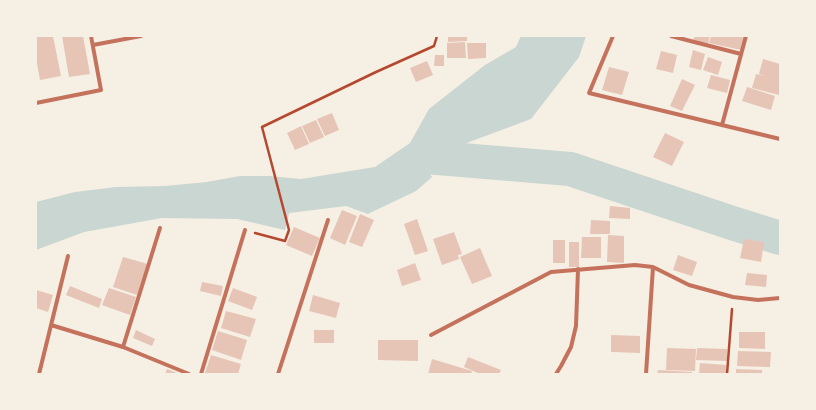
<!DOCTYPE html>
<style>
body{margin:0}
#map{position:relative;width:816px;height:410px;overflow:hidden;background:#f6efe4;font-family:"Varela Round",sans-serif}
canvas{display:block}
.frame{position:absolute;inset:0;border:37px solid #f6efe4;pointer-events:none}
</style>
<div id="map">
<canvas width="816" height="410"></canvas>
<div class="frame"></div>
</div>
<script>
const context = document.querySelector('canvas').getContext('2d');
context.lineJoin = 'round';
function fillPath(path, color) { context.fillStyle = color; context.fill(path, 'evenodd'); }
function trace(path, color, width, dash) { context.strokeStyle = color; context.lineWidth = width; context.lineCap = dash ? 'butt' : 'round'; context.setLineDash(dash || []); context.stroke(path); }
fillPath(new Path2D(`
 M521,36h65l-7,21 -48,62 -110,41 11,17 -16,14 -48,23 -22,-8 -57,7 -4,17 -48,-11 -75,-1 -78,14 -48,18v-48l39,-10 41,-5 49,-1 42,-4 33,-6h29l32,3 74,-12 35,-24 19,-34 56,-44 31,-18z`), '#c9d6d2');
trace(new Path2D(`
 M426,157l144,12 162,54 48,15`), '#c9d6d2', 34);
fillPath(new Path2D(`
 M36,36h17l8,40 -21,4 -4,-22z
 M62,36h21l7,38 -21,3z
 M448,36h19v5l-19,1z
 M695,36h15l-2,8 -15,-4z
 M711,36h34l-4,14 -32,-7z
 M465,42l1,16h-19v-15z
 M467,43h19v15l-18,1z
 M693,50l12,4 -4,16 -12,-3z
 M661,51l16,4 -4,18 -17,-4z
 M435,55h9v11h-10z
 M708,57l14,5 -4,13 -15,-5z
 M763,59l17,5 -1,31 -27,-7 4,-14 9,2 -6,-2z
 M427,61l6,14 -17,7 -6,-14z
 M609,67l20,5 -7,23 -20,-5z
 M711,75l19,5 -3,13 -20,-5z
 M682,79l13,6 -13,26 -12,-5z
 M747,87l28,9 -4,14 -29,-9z
 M332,113l7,17 -14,6 -8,-17z
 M316,120l8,17 -14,6 -8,-17z
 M301,126l8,18 -14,6 -8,-17z
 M665,133l19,9 -12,24 -19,-9z
 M610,206l20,2v11l-21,-1z
 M342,210l15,6 -12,29 -15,-7z
 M360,214l14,6 -12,27 -13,-5z
 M417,219l11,32 -13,4 -11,-31z
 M591,220l19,1v13h-20z
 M294,227l26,11 -8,18 -26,-11z
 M454,232l8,22 -4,1 1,4 -17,6 -9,-26z
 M608,235l16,1v27l-17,-1z
 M582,237h19v21h-20z
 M744,239l20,3 -3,20 -21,-4z
 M553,240h12v23h-12z
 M569,242h10v25h-10z
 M480,248l12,28 -20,8 -12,-27z
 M678,255l19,7 -5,14 -19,-6z
 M123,257l25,7 -11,31 -24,-8z
 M415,263l6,17 -19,6 -5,-16z
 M747,273l20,2 -1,12 -21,-2z
 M202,282l21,4 -2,10 -21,-5z
 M70,286l32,13 -3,9 -33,-13z
 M109,288l27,9 -6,18 -28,-10z
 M233,288l24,9 -5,13 -24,-9z
 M36,290l17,5 -5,17 -12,-4z
 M313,295l27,8 -4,15 -27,-7z
 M226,311l30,8 -6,18 -29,-9z
 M136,330l19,9 -3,7 -19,-8z
 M314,330h20v13h-20z
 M218,331l29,9 -6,20 -29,-10z
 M739,332h26v17l-26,-1z
 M611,335l29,1v17l-29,-1z
 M378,340h40v21l-40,-1z
 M667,348l29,1 -1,22 -29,-1z
 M697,348l30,1v12l-31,-1z
 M738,351l33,1 -1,15 -33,-1z
 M211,355l30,9 -3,10 -33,-1z
 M468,357l33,13 -2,4h-19l-16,-7z
 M432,359l40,12 -1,3h-43z
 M700,363l26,2v9h-27z
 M167,369l13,5h-15z
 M736,369l26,1v4h-26z
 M658,370l34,2v2h-35z`), '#e6c5b7');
trace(new Path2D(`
 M255,233l30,8 4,-11 -27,-103 114,-55 58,-26 3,-10
 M727,374l5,-65`), '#b5482f', 2.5);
trace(new Path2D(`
 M613,36l-24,57 191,46
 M671,36l70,18
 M93,45l48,-9
 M36,103l65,-13 -10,-54
 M722,125l24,-89
 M51,325l72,22 66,27
 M431,335l120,-63 84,-7 18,2 36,18 44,12 25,3 22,-2
 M123,347l37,-119
 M39,374l29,-118
 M201,374l44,-144
 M278,374l50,-154
 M556,374l5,-8 10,-19 5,-21 2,-57
 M646,374l7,-107`), '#c5725c', 4);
</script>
